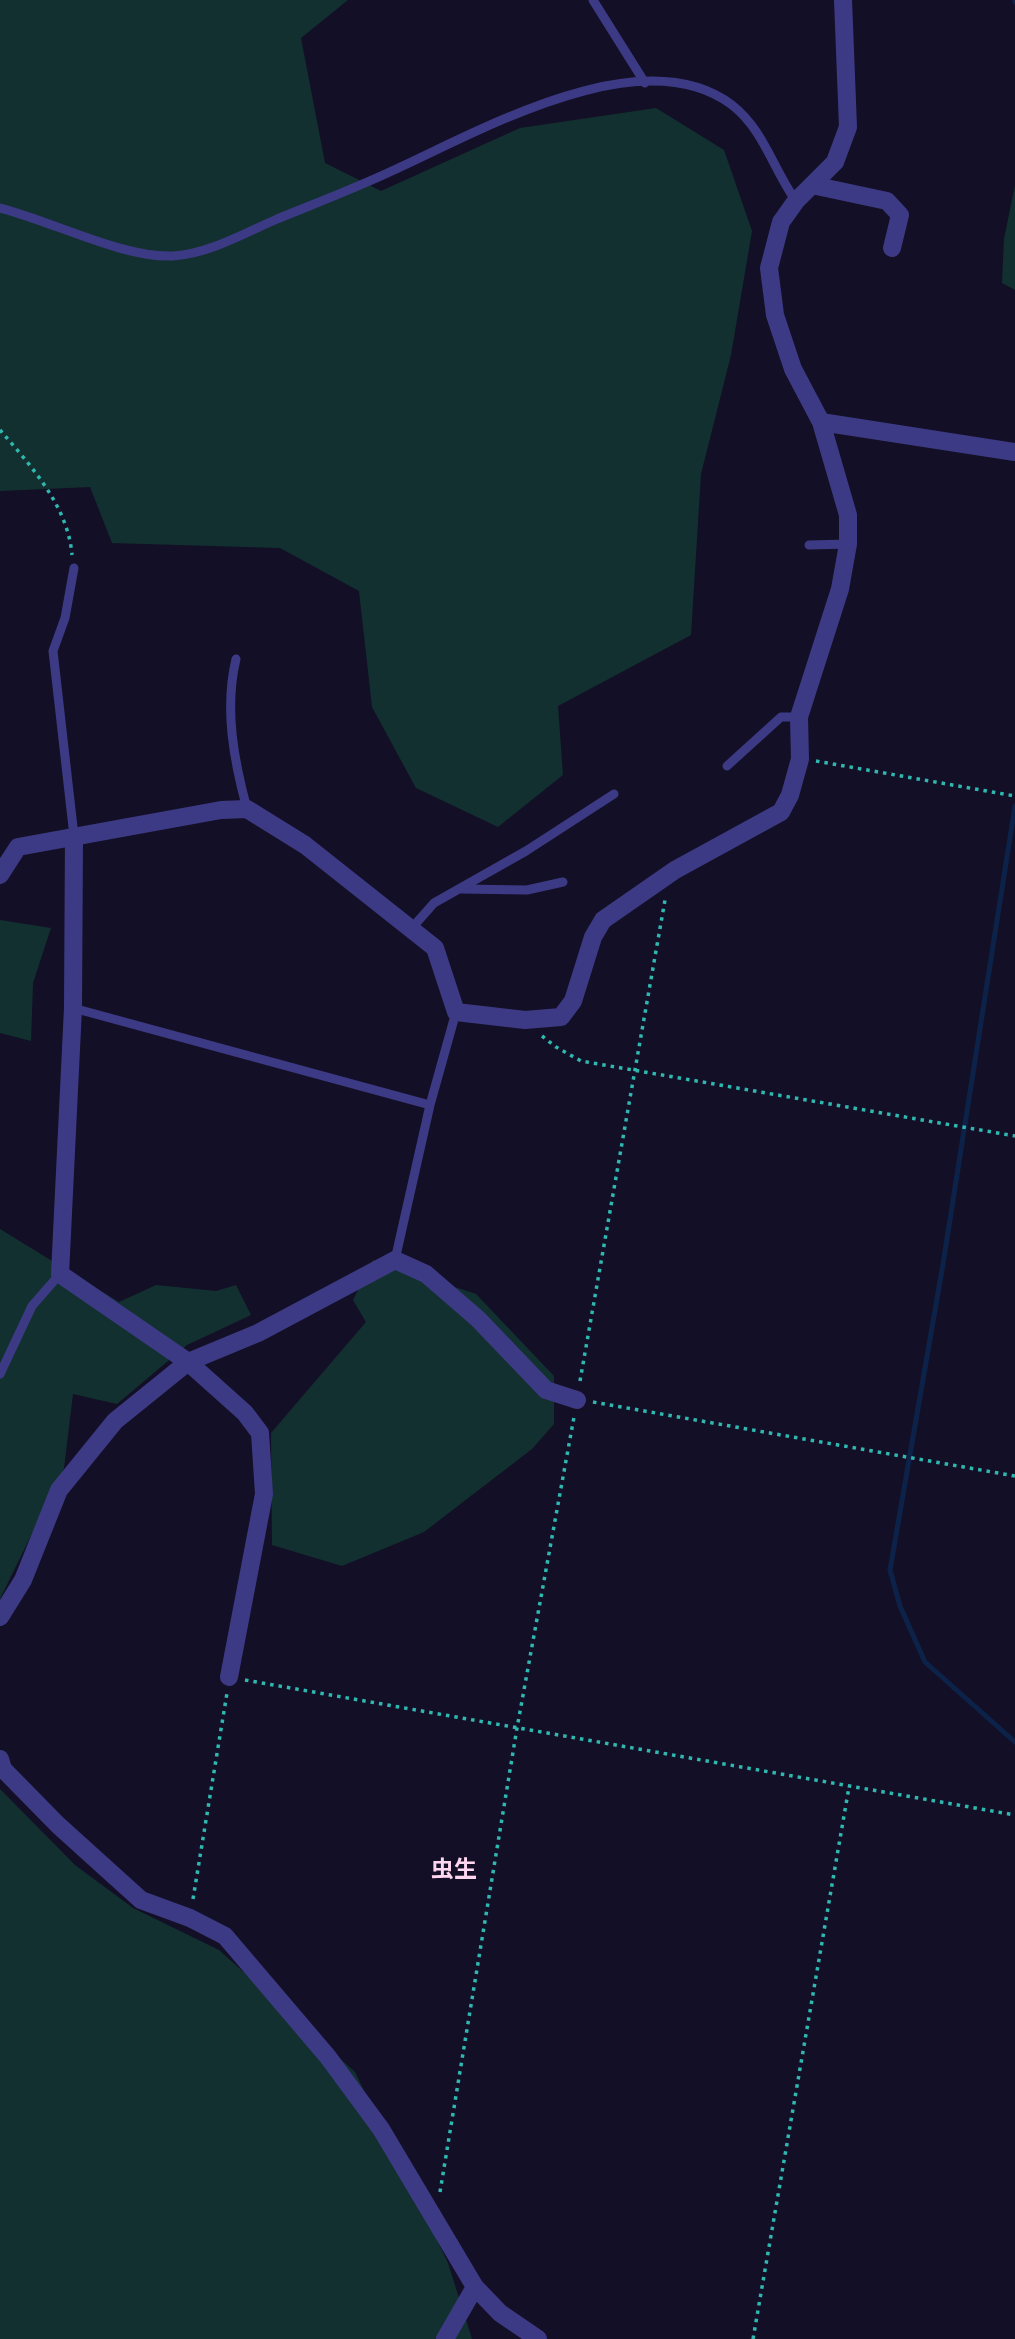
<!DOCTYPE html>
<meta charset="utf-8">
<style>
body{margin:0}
canvas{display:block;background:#130f26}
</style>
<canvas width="1015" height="2339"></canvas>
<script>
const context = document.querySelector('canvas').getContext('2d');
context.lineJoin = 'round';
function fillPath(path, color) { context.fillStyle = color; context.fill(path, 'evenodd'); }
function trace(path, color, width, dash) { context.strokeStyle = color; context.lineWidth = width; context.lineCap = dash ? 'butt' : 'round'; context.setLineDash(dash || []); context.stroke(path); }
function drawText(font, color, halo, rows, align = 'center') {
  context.font = font + ' Ubuntu,"Noto Sans JP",sans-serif'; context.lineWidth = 7; context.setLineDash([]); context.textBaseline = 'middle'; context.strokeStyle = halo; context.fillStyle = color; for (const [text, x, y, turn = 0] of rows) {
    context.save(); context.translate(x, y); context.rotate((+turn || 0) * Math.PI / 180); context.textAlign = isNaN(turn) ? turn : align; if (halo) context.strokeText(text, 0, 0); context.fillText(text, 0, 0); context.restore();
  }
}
fillPath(new Path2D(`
 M0,0h348l-47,38 24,125 56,28 139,-63 136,-20 68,42 28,81 -21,124 -30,119 -10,161 -133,71 5,69 -65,52 -82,-39 -44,-81 -13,-116 -79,-43 -168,-5 -22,-56 -90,4z
 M1015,185v105l-13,-7 2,-44z
 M0,920l51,8 -18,55 -2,58 -31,-8z
 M0,1229l119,73 37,-17 60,6 20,-6 15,30 -64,30 -70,59 -44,-10 -9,74 -64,131z
 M373,1260l103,34 78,82v48l-22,25 -108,83 -82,34 -70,-21 -1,-112 95,-111 -13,-22z
 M0,1789l75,76 58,43 86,42 136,122 93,191 24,76h-472z`), '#12302f');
trace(new Path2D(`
 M1015,0v2
 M1015,806l-72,458 -53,306 10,36 25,56 90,80`), '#0c2248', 5);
trace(new Path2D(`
 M0,430c31,36 68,76 72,125
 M816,761l199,35
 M542,1036l14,11 25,14 434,75
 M580,1381l85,-481
 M593,1402l422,74
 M245,1680l770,135
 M193,1899l34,-206
 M440,2192l77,-464 57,-311
 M753,2339l96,-552`), '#2fb8b0', 3.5, [3.5, 5]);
trace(new Path2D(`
 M593,0l52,83
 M0,208c52,13 122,50 173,48 35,-2 72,-23 104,-37 39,-16 79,-31 117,-49 86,-39 248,-133 338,-65 32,25 41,64 64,96
 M809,545l39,-1
 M74,568l-9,50 -12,33 21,185
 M236,659c-12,50 -2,102 11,150
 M727,766l54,-49h18
 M461,889l66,1 36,-8
 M411,929l23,-26 92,-52 88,-57
 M73,1008l357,97
 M395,1260l35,-155 26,-93
 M0,1374l32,-68 28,-32`), '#3d3a85', 9);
trace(new Path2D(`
 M812,185l75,16 13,14 -8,33
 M821,422l194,30
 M74,836l-1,172 -13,266 128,88 57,51 15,20 4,61 -35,183
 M0,875l18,-28 203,-37 26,-1 58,36 130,103 21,64 69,8 36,-3 12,-16 20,-64 10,-17 72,-50 106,-58 9,-17 10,-36 -1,-42 41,-128 8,-45v-29l-27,-93 -28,-53 -18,-54 -6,-47 12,-46 15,-21 39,-39 13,-35 -5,-127
 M0,1617l23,-37 36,-90 56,-69 73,-59 70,-29 137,-73 31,14 52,45 68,71 31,10
 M0,1759l3,10 55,56 83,75 49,18 35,18 103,121 53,72 94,158 25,26 38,26
 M445,2339l30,-52`), '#3d3a85', 18);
drawText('bold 23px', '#ffd6f0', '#130f26', [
 ["虫生",454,1869]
]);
</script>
